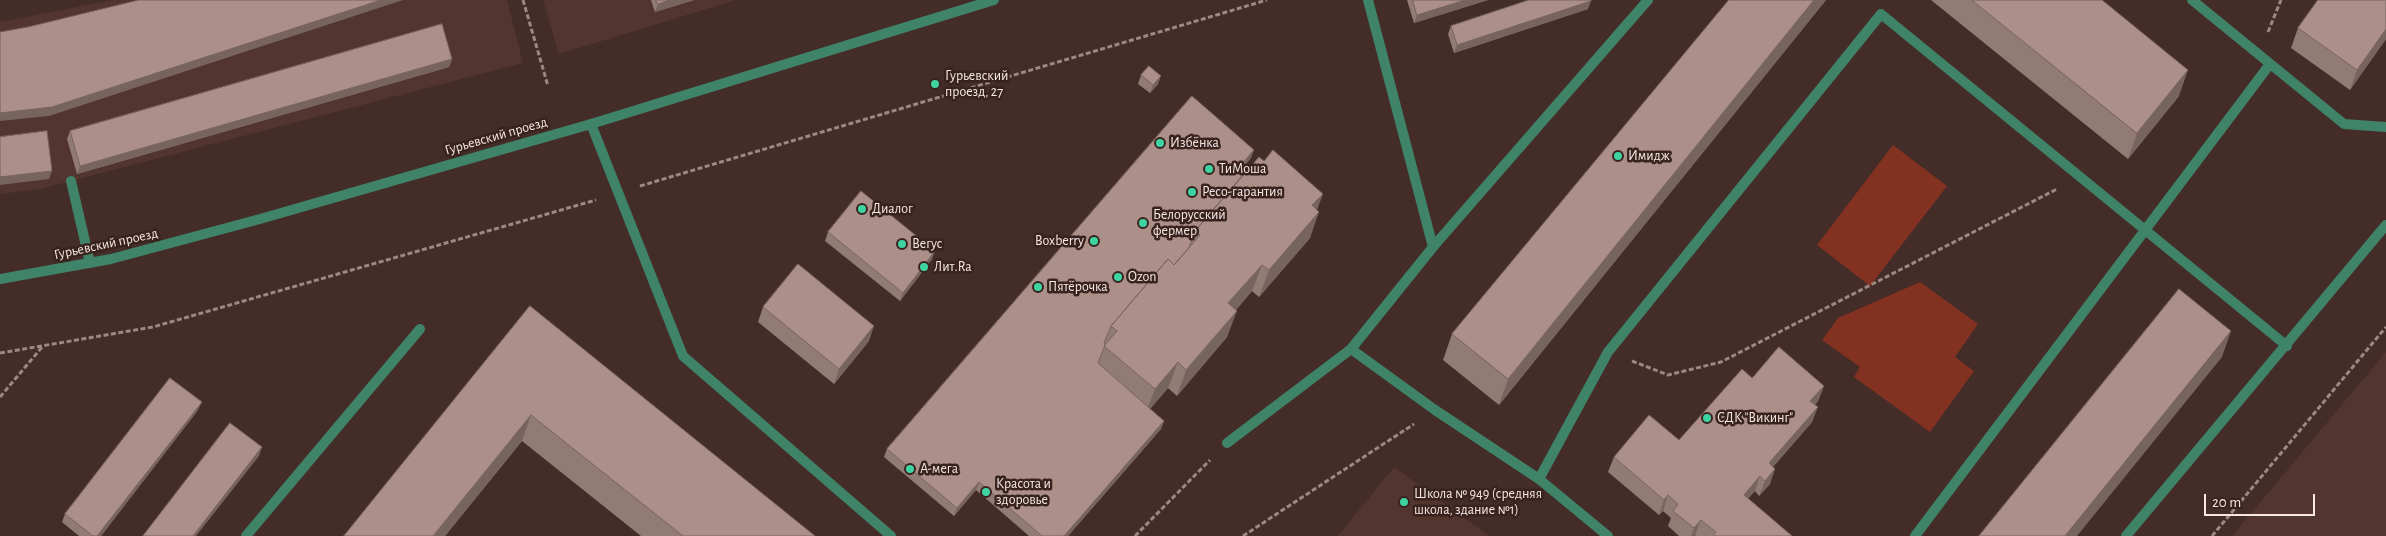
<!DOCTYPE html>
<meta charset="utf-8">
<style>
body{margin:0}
#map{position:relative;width:2386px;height:536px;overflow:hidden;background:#442d28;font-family:"Alegreya Sans",sans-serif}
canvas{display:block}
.scale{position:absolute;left:2204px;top:494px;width:111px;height:22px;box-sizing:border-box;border:2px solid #f7e7e4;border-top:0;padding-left:6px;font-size:15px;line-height:18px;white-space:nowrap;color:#f7e7e4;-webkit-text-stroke:4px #39231e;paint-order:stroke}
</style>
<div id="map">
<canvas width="2386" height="536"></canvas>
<div class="scale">20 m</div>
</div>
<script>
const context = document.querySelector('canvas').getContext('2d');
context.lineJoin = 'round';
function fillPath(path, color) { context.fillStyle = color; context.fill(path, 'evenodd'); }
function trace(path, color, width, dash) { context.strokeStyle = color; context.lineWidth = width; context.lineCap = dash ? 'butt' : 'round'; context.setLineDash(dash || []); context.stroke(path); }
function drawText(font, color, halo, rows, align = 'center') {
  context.font = font + ' "Alegreya Sans",sans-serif'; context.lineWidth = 5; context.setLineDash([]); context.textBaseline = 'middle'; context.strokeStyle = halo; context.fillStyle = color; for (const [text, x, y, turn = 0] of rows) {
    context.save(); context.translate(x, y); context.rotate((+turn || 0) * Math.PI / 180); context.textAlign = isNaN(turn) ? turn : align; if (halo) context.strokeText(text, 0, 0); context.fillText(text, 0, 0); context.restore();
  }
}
fillPath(new Path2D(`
 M113,0h394l16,63 -483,126 -40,5v-172z
 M543,0h193l-177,54z
 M2386,352v184h-154z
 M1394,467l95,69h-151z`), '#52352e');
fillPath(new Path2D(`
 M1893,145l54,41 -77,100 -53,-41z
 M1920,282l58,42 -23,33 19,14 -44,61 -76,-55 6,-10 -38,-27 16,-22z`), '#833121');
trace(new Path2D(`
 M523,0l25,86
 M2268,32l13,-32
 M640,186l627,-186
 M0,353l153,-26 443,-127
 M1632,361l36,14 53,-13 336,-173
 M0,397l43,-51
 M1135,536l75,-76
 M1243,536l171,-112
 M2212,536l174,-209`), '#9c8884', 3, [5, 2.5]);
trace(new Path2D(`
 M1368,0l65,247 -82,102 84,61 104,69
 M2192,0l152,124 42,3
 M591,124l92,232 208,180
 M71,181l19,82
 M1433,247l215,-247
 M1227,443l124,-94
 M246,536l174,-207
 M1608,536l-69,-57 69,-127 273,-338 406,332
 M1915,536l355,-472
 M2126,536l260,-311`), '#3f8369', 10);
trace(new Path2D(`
 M0,279l111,-20 149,-40 331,-95 403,-124`), '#3f8369', 10);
fillPath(new Path2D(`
 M651,0h43l-39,12z
 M1407,0h81l-74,23z
 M1729,0h97l-327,405 -56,-45 9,-26z
 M1931,0h171l77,96 -51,63z
 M2386,0v39l-36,51 -59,-42 7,-20z
 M1588,9l-134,44 -6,-19 3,-8z
 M452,59l-3,8 -372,107 -10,-35 3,-8z
 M1141,75l17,9 -8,9 -12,-9z
 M1251,158l-8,9 4,3 70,40 -7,28 -51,59 -7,-6 -16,19 -9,27 -50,59 -9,-8 -18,21 14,12 -3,8 -93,107h-39l-53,-46 -22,26 -70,-59 3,-8z
 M828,232l104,27 -32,42 -75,-60z
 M530,306l285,230h-174l-119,-95 -77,95h-101z
 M763,307l106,34 -35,43 -76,-62z
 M1752,378l72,8 -6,15 -3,4 -3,17 -39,45 -3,17 -11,12 -4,-5 -7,7 44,38h-96l-1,-1v1h-16l-11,-10 3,-8 -8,-7 -4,4 -51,-43 6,-15 65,-17z
 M198,410l-97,126h-22l-17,-14 3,-8z`), '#937b75');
fillPath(new Path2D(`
 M381,0h22l-354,116 -49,5v-8z
 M670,0h24l-39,12 3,-8z
 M1465,0h23l-74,23 3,-8z
 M1814,0h12l-327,405 9,-26z
 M1591,1l-3,8 -134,44 3,-8z
 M2386,29v10l-36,51 7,-20z
 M452,59l-3,8 -372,107 3,-8z
 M2188,70l-9,26 -51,63 9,-26z
 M1161,76l-3,8 -8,9 3,-8z
 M1254,150l-3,8 -13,15 3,-8z
 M52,171l-3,8 -49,6v-8z
 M1323,194l-9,24 5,-6 -9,26 -51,59 10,-27 43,-65z
 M935,251l-3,8 -32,42 3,-8z
 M1262,265l-10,26 -34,39 10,-27z
 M1237,311l-10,26 -50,59 9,-26z
 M874,326l-5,15 -35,43 5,-15z
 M2231,331l-9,26 -145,179h-12z
 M1178,362l-10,26 -23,27 10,-26z
 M1824,386l-6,15 -13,15 5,-15z
 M202,402l-4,8 -97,126h-4z
 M1818,407l-6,15 -49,56 6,-15z
 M531,415l-9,26 -77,95h-12z
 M1164,421l-3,8 -93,107h-4z
 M262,447l-3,9 -63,80h-3z
 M1775,469l-5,15 -11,12 6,-15z
 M1760,476l-5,15 -17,19 6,-15z
 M979,482l-3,8 -22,26 3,-8z
 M1668,495l-5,16 -4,4 5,-15z
 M1701,520l-6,15v1h-4l3,-8z`), '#78645f');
const building = new Path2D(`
 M139,0h242l-329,107 -52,6v-81l28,-5z
 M656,0h14l-12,4z
 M1413,0h52l-48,15z
 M1529,0h62v1l-134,44 -6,-19z
 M1729,0h85l-306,379 -56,-45z
 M1972,0h130l86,70 -51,63z
 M2318,0h68v29l-29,41 -59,-42z
 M442,24l10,35 -372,107 -10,-35z
 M1149,66l12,10 -8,9 -12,-10z
 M1192,96l62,54 -13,15 6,5 -52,61 -6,17 -15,17 -6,-6 -57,67 -7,17 1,2 -7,18 66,58 -100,115h-22l-63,-54 -22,26 -70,-59z
 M47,131l5,40 -52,6v-40z
 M1273,150l50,44 -11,11 7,7 -50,58 -7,-5 -34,38 9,8 -51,59 -8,-8 -23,27 -51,-43 13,-15 -6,-5 57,-67 6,6 26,-30 -5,-4 64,-74 5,4z
 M861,191l74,60 -32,42 -75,-61z
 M798,264l76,62 -35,43 -76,-62z
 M2179,289l52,42 -166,205h-86z
 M530,306l285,230h-132l-152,-121 -98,121h-89z
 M1779,347l45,39 -14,15 8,6 -49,56 6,6 -10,12 -5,-5 -16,19 48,41h-79l3,-4 -15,-12 -7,8 -21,-17 5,-7 -10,-9 -4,5 -50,-43 35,-42 30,25 63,-71 10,9z
 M170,378l32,24 -105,134h-4l-28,-22z
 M230,423l32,24 -69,89h-50z`);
fillPath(building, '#ab8f88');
trace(building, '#78645f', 1);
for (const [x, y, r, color] of [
 [935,84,5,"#3ed4a2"],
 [1160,143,5,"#3ed4a2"],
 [1618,156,5,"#3ed4a2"],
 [1209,169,5,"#3ed4a2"],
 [1192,192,5,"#3ed4a2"],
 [862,209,5,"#3ed4a2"],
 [1143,223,5,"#3ed4a2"],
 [1094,241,5,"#3ed4a2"],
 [902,244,5,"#3ed4a2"],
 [924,267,5,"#3ed4a2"],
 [1118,277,5,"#3ed4a2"],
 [1038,287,5,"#3ed4a2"],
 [1707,418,5,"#3ed4a2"],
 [910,469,5,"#3ed4a2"],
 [986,492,5,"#3ed4a2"],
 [1404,502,5,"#3ed4a2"]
]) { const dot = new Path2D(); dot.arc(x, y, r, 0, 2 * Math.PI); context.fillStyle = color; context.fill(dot); trace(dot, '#39231e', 2); }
drawText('14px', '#f7e7e4', '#39231e', [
 ["Гурьевский",945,76],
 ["проезд, 27",945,92],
 ["Избёнка",1170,143],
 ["Имидж",1628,156],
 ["ТиМоша",1219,169],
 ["Ресо-гарантия",1202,192],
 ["Диалог",872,209],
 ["Белорусский",1153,215],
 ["фермер",1153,231],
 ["Boxberry",1084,241,"right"],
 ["Вегус",912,244],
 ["Лит.Ra",934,267],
 ["Ozon",1128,277],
 ["Пятёрочка",1048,287],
 ["СДК \"Викинг\"",1717,418],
 ["А-мега",920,469],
 ["Красота и",996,484],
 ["здоровье",996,500],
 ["Школа № 949 (средняя",1414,494],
 ["школа, здание №1)",1414,510]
], 'left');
drawText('14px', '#f7e7e4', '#39231e', [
 ["Гурьевский проезд",496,136,-16],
 ["Гурьевский проезд",106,244,-12]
]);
</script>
